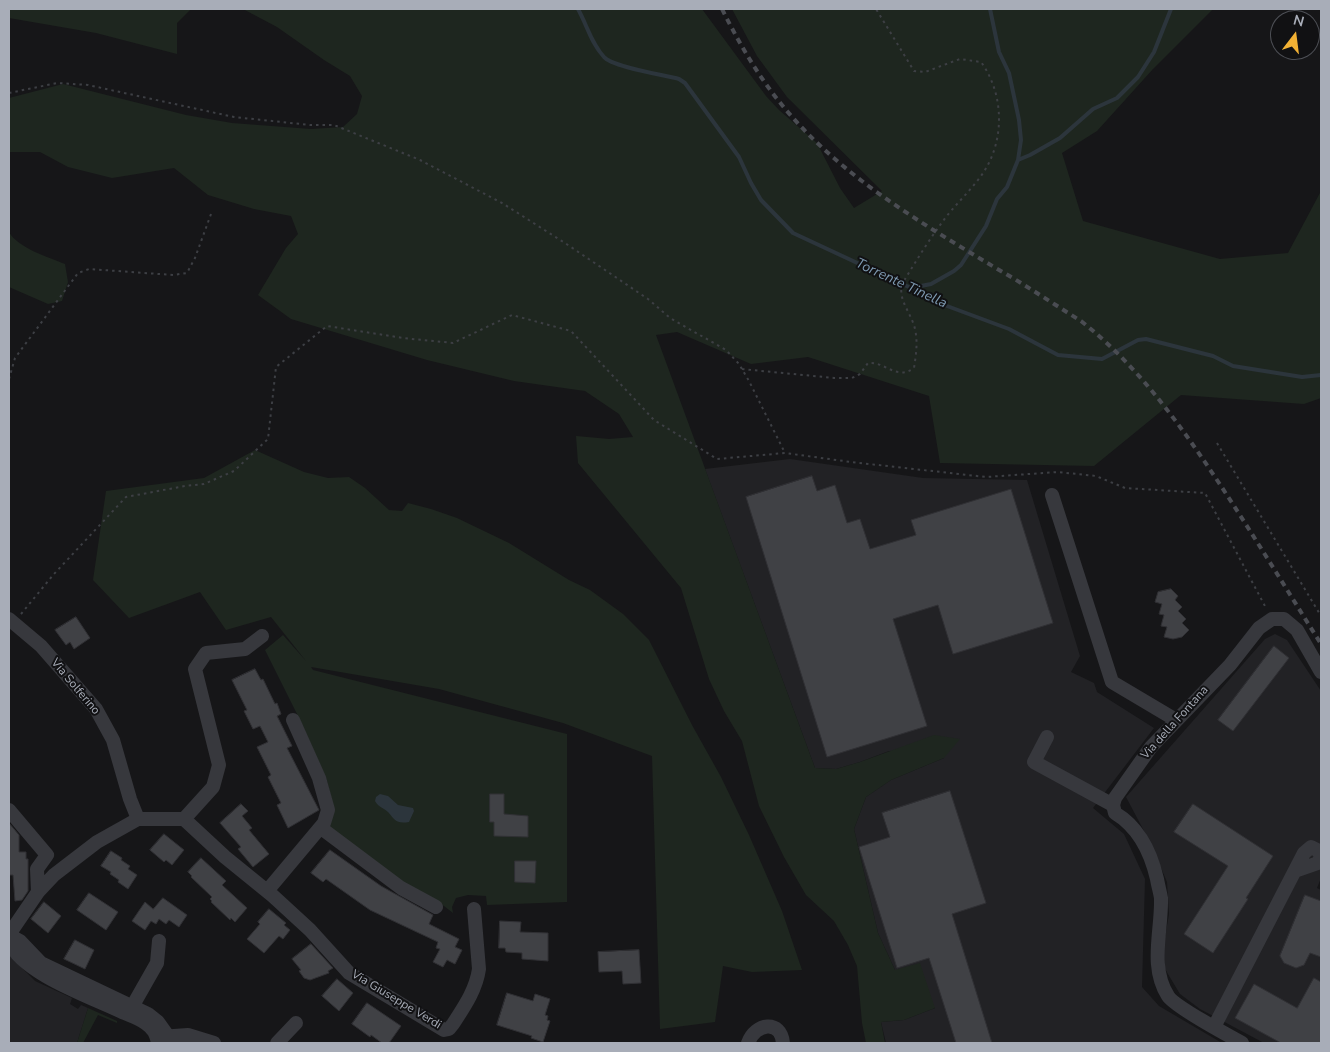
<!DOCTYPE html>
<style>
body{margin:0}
#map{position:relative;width:1330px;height:1052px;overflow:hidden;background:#161618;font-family:"Nunito Sans",sans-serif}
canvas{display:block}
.frame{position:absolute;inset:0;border:10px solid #a8adb8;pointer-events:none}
.north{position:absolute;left:1270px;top:10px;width:50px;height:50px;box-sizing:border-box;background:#111113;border:1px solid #4d4f55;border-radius:50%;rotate:15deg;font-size:14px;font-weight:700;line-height:20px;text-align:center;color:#a8adb8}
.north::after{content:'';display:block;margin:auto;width:18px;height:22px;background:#f2b134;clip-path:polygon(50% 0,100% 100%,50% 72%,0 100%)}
</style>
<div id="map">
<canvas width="1330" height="1052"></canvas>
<div class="frame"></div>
<div class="north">N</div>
</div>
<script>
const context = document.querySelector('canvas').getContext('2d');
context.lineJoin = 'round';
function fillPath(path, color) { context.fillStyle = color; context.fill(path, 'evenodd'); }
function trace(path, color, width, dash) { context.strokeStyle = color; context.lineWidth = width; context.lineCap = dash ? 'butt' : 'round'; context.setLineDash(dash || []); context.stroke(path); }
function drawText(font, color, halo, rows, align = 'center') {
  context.font = font + ' "Nunito Sans",sans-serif'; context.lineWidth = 4; context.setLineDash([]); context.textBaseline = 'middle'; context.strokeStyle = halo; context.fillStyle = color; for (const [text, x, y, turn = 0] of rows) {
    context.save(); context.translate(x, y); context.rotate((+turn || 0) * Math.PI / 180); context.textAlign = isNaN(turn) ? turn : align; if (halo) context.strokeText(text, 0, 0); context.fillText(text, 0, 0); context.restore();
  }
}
fillPath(new Path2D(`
 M790,459l133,19 104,2 53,176 -9,16 23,11 3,9 57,36 -61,80 31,26 21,45 -3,108 17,19 63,37h-336l-5,-21 23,-2 31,-12 -40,-38 -17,-37 -24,-104 12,-32 25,-17 53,-22 -55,-7 -29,11 -24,7 -21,-1 -110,-299z
 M1275,634l12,6 34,51v187l-4,10 4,2v153h-57l-64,-34 -20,-15 -15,-25 -1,-26 5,-29 -2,-32 -15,-36 -26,-49 139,-158z
 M9,955l26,26 37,17 -2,6 8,5 3,-4 7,3 -11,35h-68z`), '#222225');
fillPath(new Path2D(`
 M9,9h182l-14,14v31l-81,-21 -87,-15z
 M243,9h459l64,87 13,14 38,33 23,45 14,20 28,-17 -95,-94 -30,-41 -25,-47h476l4,1 -59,59 -56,62 -35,22 21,68 137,38 68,-6 33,-62v207l-17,6 -123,-9 -87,71 -154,-3 -11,-67 -121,-39 -57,7 -74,-32 -21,3 159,433 21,1 24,-7 74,-27 26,4 -16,19 -53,22 -25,17 -12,32 24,104 17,37 25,-7 15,45 -31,12 -23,2 4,21h-19l-4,-20 -5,-57 -9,-21 -14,-24 -28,-26 -22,-38 -25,-51 -17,-65 -18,-30 -15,-32 -28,-91 -103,-125 -2,-27 33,3 24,-2 -14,-23 -34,-23 -71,-10 -87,-21 -136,-41 -33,-24 28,-47 12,-14 -7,-18 -37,-7 -46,-14 -34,-27 -62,10 -44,-11 -28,-15h-31v-54l54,-14 123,31 46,8 79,6 32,-2 14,-13 5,-18 -12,-20 -26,-16 -47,-33z
 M9,232c9,16 39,25 56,32l3,18 -6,19 -14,3 -39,-17z
 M255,450l49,22 24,6 21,-1 16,11 24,22 13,1 6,-8 23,6 26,9 52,25 60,37 21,10 33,24 26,26 43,85 29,52 28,58 33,76 20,59 -50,2 -29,-6 -8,56 -55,7 -8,-273 -89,-33 -124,-34 -128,-22 2,3 254,64v168l-80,3 -1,-9 -18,-1 -12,3 -4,9 1,6 -13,-10 -29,-14 -82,-59 5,-21 -7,-28 -24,-55 -38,-76 18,-15 23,26 -35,-44 -45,13 -26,-38 -71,26 -36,-38 13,-89 98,-13z
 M88,1008l29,13v2l-19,-8 -15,28h-6z`), '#1e261f');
fillPath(new Path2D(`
 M380,794l8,2 10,9 15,3 1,3 -5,11c-13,2 -14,-2 -21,-10 -5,-5 -9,-4 -13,-11l1,-4z`), '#2c353c');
trace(new Path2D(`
 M578,9c9,16 13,34 26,48 8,10 60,18 75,22l6,4 54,74 12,26 10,17 32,33 118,55 28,15 70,26 49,26 44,4 36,-19 8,-1 67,17 20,10 69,11 19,-2
 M1018,160l12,-5 30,-17 33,-29 24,-11 21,-21 16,-25 17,-43
 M911,288l20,-4 23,-13 7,-6 25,-39 11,-27 10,-12 11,-27 3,-20 -2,-20 -10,-47 -10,-21 -9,-43`), '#2c353c', 4);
const building = new Path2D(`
 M812,476l5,15 18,-6 12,38 13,-4 10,30 46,-14 -5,-15 100,-31 42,134 -100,31 -15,-49 -45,14 34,107 -100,31 -81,-260z
 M1171,589l7,7 -3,4 7,7 -4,4 8,8 -4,4 7,7 -7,7 -9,2 -9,-2 3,-10 -6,-1 3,-11 -5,-1 3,-10 -7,-2 3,-10z
 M76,617l14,21 -16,11 -4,-7 -4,3 -11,-15z
 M1274,646l15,12 -56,73 -15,-11z
 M255,669l6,11 2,-1 12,25 2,-1 4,11 -4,2 15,30 -5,2 32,62 -31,18 -11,-23 4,-2 -13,-26 3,-2 -14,-28 11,-5 -8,-16 -7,3 -9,-18 3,-1 -15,-30z
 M950,791l36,112 -34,11 40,129h-36l-27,-85 -32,10 -38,-121 31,-10 -8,-24z
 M490,794h14v20l24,2v21l-34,-1v-14h-4z
 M241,804l7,7 -6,5 10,12 -3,2 20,24 -16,13 -15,-18 3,-2 -21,-24z
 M1193,804l80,52 -27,42 2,1 -35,54 -29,-19 44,-68 -54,-34z
 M9,823l10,12v17h7v7h2v32l-6,9 -7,1 -2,-26h-4z
 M164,834l20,16 -12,15 -6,-5 -2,2 -14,-12z
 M330,850l51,36 52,29 -4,9 30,15 -4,8 7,3 -7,14 -8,-4 -4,7 -10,-5 7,-13 -4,-1 2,-6 -68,-32 -44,-31 -3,3 -12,-9z
 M111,851l11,7 -1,2 9,6 -2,3 9,6 -9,14 -10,-7 1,-2 -9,-6 1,-2 -10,-6z
 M201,858l25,23 -4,4 25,23 -12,14 -4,-4 -1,2 -19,-18 1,-1 -2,-2 2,-2 -21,-20 1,-1 -4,-4z
 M515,861h21l-1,22 -20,-1z
 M89,893l29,19 -12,18 -29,-20z
 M1305,895l16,6v56l-11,-4 -6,12 -8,3 -12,-5 -4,-7z
 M163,898l24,17 -8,12 -10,-7 -3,4 -7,-5 -3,5 -5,-3 -6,9 -13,-9 13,-19 8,7z
 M44,902l17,14 -13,17 -17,-14z
 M269,909l17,14 -2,2 6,5 -7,9 -4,-3 -15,17 -17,-14 13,-15 -2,-2z
 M500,921l21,1 -1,10 28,1v28l-26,-2v-6l-16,-1 -1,-4h-6z
 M75,940l19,10 -9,19 -21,-10z
 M311,944l22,24 -5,3 1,2 -19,7 -6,-2 -5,-7 2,-1 -9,-11z
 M639,950l2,33 -18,1 -1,-13 -23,1 -1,-20z
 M1314,978l7,4v61h-40l-46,-25 19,-34 43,24z
 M337,979l16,14 -14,18 -17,-15z
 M507,993l26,8 2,-7 15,5 -5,16 3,1 -1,4 3,1 -7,21 -12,-4 1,-2 -35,-11z
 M367,1003l34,23 -12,17h-7l-11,-8 -1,2 -18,-13z`);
fillPath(building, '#404145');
trace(building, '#303034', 1);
trace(new Path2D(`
 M9,93l48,-10 31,2 146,32 76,8h24l86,35 82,43 66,42 80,54 22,19 56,32 13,14 10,17 36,72
 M742,369l92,9h18l8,-4 8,-11c17,-2 28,18 46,5 2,-13 4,-26 1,-39 -4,-17 -17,-28 -13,-45 14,-23 28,-46 44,-67 11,-14 24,-26 35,-41 24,-33 24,-81 0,-114l-21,-3 -35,13 -11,-1 -38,-62
 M9,379l6,-21 63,-85 11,-4 84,6 14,-2 8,-15 16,-44
 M1217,443l104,173
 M21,614l33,-40 72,-77 59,-11 19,-2 30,-13 34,-32 8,-72 51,-41 76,12 50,5 59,-28 59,16 83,89 63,39 68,-6 66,9 135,15 72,-5 38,4 29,12 80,5 61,115`), '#3d3f44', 2, [2.5, 4]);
trace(new Path2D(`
 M1052,495l60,187 64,38
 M9,619l32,27 55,63 17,31 17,59 8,20
 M1047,737l-13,25 79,43
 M9,810l38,45 -10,14 1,23
 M184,819l29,-32 6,-22 -24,-96 11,-16 39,-4 17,-13
 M321,828l80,60 35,19
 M267,891l57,-68 4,-13 -9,-32 -26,-58
 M10,933l28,-41 16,-17 43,-33 41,-23h46l41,38 48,39 37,34 39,43 95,57 5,-1 4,-5c11,-17 23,-34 26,-55l-5,-60
 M11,936l9,5 21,22 107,51 10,8 10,14
 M9,942c14,32 82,55 113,70 10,4 24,9 30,17 4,4 5,9 6,14
 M128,1014l29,-51 2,-22
 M1214,1027l90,-174 7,-6 8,4 2,5 -3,7 -23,8
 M160,1037l28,-2 26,8
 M277,1043l19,-20
 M748,1043c7,-20 33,-24 35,0
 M1242,1043c-13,-7 -68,-37 -74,-47 -19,-30 -6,-65 -7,-98 -1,-6 -3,-13 -4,-19 -6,-26 -17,-51 -42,-66l-2,-8 2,-7 36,-51 79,-82 29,-37 13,-9h12l13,11 24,42`), '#37383d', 14);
trace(new Path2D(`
 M722,9c17,34 36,67 60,96 57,70 136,116 212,162 30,17 58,36 87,54 57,45 98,102 138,162 35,53 68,107 102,161`), '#4a4c52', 4, [6, 5]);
drawText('12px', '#a8adb8', '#111113', [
 ["Via Solferino",75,687,50],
 ["Via della Fontana",1175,723,-48],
 ["Via Giuseppe Verdi",396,1000,31]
]);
drawText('italic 14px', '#7f9bb3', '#111113', [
 ["Torrente Tinella",901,284,25]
]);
</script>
